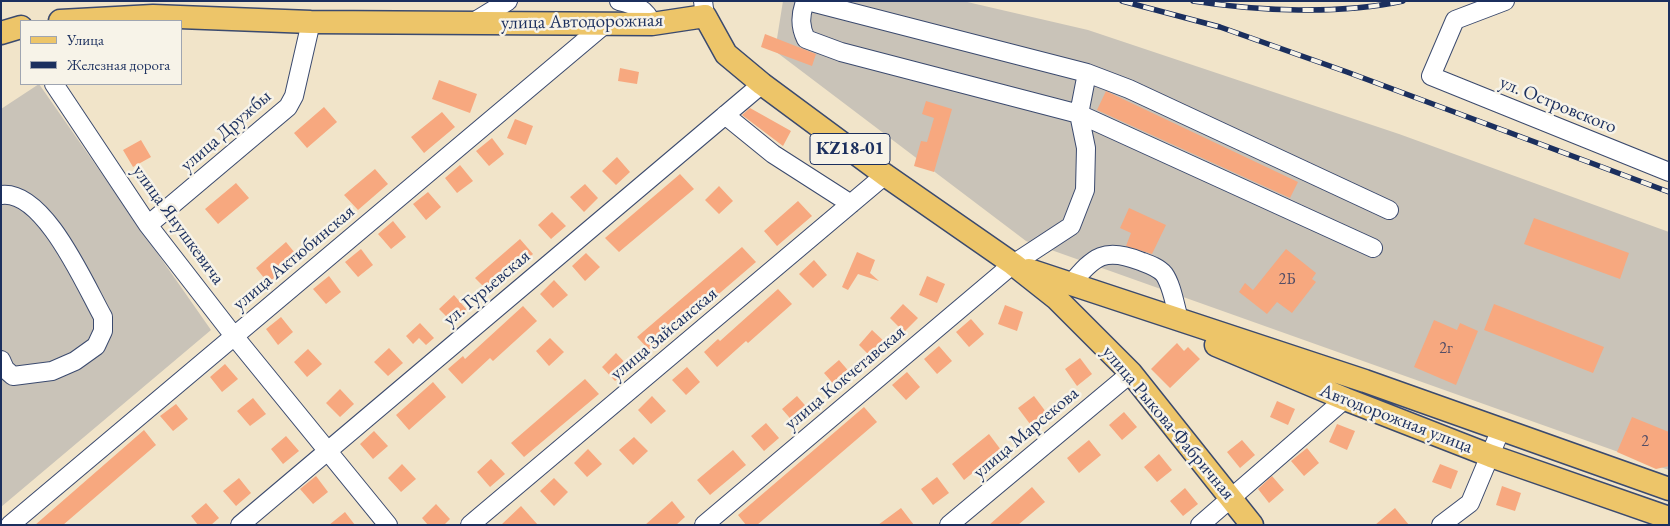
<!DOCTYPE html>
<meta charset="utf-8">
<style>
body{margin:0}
#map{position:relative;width:1670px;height:526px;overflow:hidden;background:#f1e4c9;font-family:"EB Garamond",serif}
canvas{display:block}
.frame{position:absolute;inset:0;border:2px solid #1b2f5e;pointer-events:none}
.legend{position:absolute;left:20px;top:20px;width:162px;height:65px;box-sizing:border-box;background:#f7f3e8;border:1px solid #9fa5b1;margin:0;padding:6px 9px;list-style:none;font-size:15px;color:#1b2f5e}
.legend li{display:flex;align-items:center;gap:10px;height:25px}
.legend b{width:25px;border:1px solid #9fa5b1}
</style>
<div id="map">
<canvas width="1670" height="526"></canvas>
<div class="frame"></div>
<ul class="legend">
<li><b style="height:6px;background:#edc569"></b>Улица</li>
<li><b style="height:6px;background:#1b2f5e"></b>Железная дорога</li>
</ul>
</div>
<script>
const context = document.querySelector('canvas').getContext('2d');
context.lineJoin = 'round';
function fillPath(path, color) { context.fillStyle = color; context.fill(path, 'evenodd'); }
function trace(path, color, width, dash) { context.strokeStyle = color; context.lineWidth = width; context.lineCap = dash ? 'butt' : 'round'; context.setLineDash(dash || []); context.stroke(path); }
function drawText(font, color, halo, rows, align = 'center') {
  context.font = font + ' "EB Garamond",serif'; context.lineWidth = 5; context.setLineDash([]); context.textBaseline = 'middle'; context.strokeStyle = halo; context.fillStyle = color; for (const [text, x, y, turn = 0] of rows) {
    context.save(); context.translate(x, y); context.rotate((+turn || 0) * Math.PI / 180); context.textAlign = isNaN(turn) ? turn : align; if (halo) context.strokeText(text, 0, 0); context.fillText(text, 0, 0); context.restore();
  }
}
fillPath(new Path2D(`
 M783,1h180l125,29 311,104 270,98v238l-643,-229 -251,-190z
 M39,84l172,246 -210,177v-398z`), '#c9c3b8');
fillPath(new Path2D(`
 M765,34l51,20 -4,12 -51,-19z
 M620,68l19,4 -2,12 -19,-3z
 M439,80l38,14 -7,19 -38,-14z
 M1106,91l192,91 -8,16 -193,-88z
 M926,101l26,8 -18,63 -20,-6 7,-25 6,1 7,-24 -12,-4z
 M324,107l13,15 -30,26 -13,-15z
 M750,108l41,23 -8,15 -41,-31z
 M442,112l13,15 -31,26 -13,-16z
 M515,119l18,7 -7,19 -19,-7z
 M492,138l12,16 -15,12 -13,-15z
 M141,140l10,17 -18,10 -10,-17z
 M617,157l13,15 -14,13 -14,-14z
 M460,165l13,16 -16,12 -12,-15z
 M375,169l13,15 -30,26 -14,-15z
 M680,174l14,15 -75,63 -14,-14z
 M236,183l13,15 -31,26 -13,-15z
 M585,184l13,14 -14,14 -14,-15z
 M719,186l14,15 -14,13 -14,-14z
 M428,192l13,15 -15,13 -13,-16z
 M798,201l14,15 -35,30 -13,-15z
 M1129,208l37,17 -14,29 -26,-8 5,-13 -11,-5z
 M552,212l14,14 -15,13 -13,-14z
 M1534,218l95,35 -9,26 -96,-35z
 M393,221l13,16 -15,12 -13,-15z
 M520,239l13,15 -44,38 -14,-14z
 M286,242l13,16 -30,26 -13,-16z
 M742,247l14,15 -105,90 -14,-15z
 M361,249l12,16 -15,12 -13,-15z
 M1286,249l30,24 -4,6 4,3 -24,31 -15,-11 -10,12 -28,-22 6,-9 8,7z
 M857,252l18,8 -5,13 9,8 -21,-7 -10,16 -6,-3z
 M586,253l14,14 -15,14 -13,-15z
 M814,260l13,15 -14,13 -14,-14z
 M329,276l12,16 -15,12 -13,-15z
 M927,276l18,8 -8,19 -18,-8z
 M554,280l14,15 -15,13 -13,-14z
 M778,289l14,15 -44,39 -2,-2 -29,26 -13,-15 14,-13 2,2z
 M454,295l13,15 -14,13 -14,-14z
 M903,304l15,14 -14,14 -14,-14z
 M1494,304l110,43 -11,26 -109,-43z
 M1005,305l18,7 -6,19 -19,-7z
 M523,306l14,15 -44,40 -3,-3 -28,26 -14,-15 15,-13 2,3z
 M281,317l12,15 -15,13 -12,-16z
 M971,319l13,15 -15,13 -13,-15z
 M1434,320l23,10 3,-7 18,8 -22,54 -42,-18z
 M420,323l14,15 -8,7 -7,-7 -6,6 -7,-8z
 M872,330l15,14 -14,15 -14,-14z
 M550,338l14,14 -15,14 -13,-15z
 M1177,343l7,8 4,-4 12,12 -30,29 -19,-19z
 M939,346l13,15 -15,13 -13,-15z
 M389,348l14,15 -15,13 -14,-14z
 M308,349l14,15 -15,13 -13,-15z
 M616,353l14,15 -15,13 -13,-14z
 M1080,358l12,16 -15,12 -12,-17z
 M839,360l13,15 -15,13 -13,-15z
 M225,364l13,15 -16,13 -12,-15z
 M687,367l13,15 -14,13 -14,-15z
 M907,372l13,15 -14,13 -14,-15z
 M585,379l14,15 -75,63 -13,-14z
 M433,382l13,15 -37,33 -13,-15z
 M340,389l14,15 -14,13 -14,-14z
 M652,396l14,15 -15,13 -13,-14z
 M797,396l13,15 -15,13 -13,-15z
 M1034,396l12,16 -16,12 -12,-16z
 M253,398l13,16 -16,12 -13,-15z
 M1277,401l18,8 -7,16 -18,-8z
 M176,404l12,15 -15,12 -13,-15z
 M864,407l13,15 -120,103h-11l-8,-10z
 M1124,412l13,15 -15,13 -13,-15z
 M1632,417l37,15v34l-13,3 -39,-17z
 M766,423l13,15 -15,13 -13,-15z
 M1337,424l18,7 -8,19 -18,-8z
 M144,430l12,15 -93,80h-28z
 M374,431l14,15 -15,13 -13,-15z
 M989,434l12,16 -37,30 -12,-16z
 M286,436l13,15 -16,13 -12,-15z
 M634,437l14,14 -15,14 -14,-15z
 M1089,440l12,15 -22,18 -12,-15z
 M1242,440l13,15 -15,13 -13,-16z
 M1307,448l12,15 -15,13 -13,-15z
 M588,449l14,15 -15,13 -13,-14z
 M733,450l13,15 -36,30 -13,-15z
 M1159,454l13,16 -15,12 -13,-15z
 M491,459l14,15 -15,13 -13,-15z
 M402,464l14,15 -15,13 -13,-14z
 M1440,464l18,7 -7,18 -19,-7z
 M316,476l12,16 -15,12 -13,-15z
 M1272,476l12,14 -15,13 -11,-14z
 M937,477l12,16 -16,12 -12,-16z
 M239,478l12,15 -15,13 -13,-15z
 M554,478l14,14 -14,14 -14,-15z
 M1502,486l19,7 -6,18 -19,-6z
 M1032,487l13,15 -27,23h-29z
 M1185,488l13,16 -15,12 -13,-15z
 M672,501l13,16 -9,8h-31z
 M206,503l13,15 -8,7h-13l-7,-9z
 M436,504l14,15 -6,6h-16l-6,-7z
 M521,506l17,19h-37z
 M901,508l13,17h-36z
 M1395,508l14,17h-34z
 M345,512l10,13h-26z`), '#f7a87f');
const minor = new Path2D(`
 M619,1c16,4 27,7 33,23
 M703,1l2,15
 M1505,1l-50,19 -24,56 238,96
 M472,23l36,-22
 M1087,73l-276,-71 -7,3c-4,12 -4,22 2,34l35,13 238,62 8,-41 42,16 260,121
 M54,84l94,141 86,111 154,189
 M725,115l48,39 78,50
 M1,195c43,-6 84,90 102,122v14l-7,15 -21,15 -23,10 -39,5 -8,-7 -4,-9
 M148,225l140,-118 6,-11 17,-74
 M1071,284c23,-28 34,-37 69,-23 8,3 18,6 24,13 8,11 11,32 15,45
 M10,525l595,-501
 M240,525l522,-441
 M470,525l415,-350
 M704,525l309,-261 58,-38 14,-36 1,-42 -7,-34 294,134
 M949,525l182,-152
 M1200,525l145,-126
 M1441,525l29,-22 31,-74`);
const major = new Path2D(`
 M60,21l93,-5 158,6 341,2 53,-8 21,38 36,30 123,91 128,89 43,34 75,75 121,152
 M1,33l20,-6
 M1029,270l336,111 304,108
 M1216,345l129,54 146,57 178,62`);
trace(minor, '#3b4a6e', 20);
trace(major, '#3b4a6e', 25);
trace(minor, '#fff', 18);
trace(major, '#edc569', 22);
const rail = new Path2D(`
 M1122,1l98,26 127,45 322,120
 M1193,1c65,10 146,14 210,0`);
trace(rail, '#1b2f5e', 5.5);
trace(rail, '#f7f3e8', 4, [11]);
drawText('16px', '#524d66', null, [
 ["2Б",1287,280],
 ["2г",1446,349],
 ["2",1645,442]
]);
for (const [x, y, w] of [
 [850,149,80]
]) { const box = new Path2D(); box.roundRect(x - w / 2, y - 15.5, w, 31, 4); context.fillStyle = '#f7f3e8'; context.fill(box); trace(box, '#1b2f5e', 1); }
drawText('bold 18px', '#1b2f5e', null, [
 ["KZ18-01",850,149]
]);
drawText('19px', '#1b2f5e', '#f7f3e8', [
 ["улица Автодорожная",582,22,-1],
 ["ул. Островского",1558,105,22],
 ["улица Дружбы",226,131,-41],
 ["улица Янушкевича",178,225,54],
 ["улица Актюбинская",294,258,-40],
 ["ул. Гурьевская",487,288,-40],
 ["улица Зайсанская",664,334,-40],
 ["улица Кокчетавская",845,378,-40],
 ["Автодорожная улица",1396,419,21],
 ["улица Рыкова-Фабричная",1168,423,50],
 ["улица Марсекова",1026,433,-40]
]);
</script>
